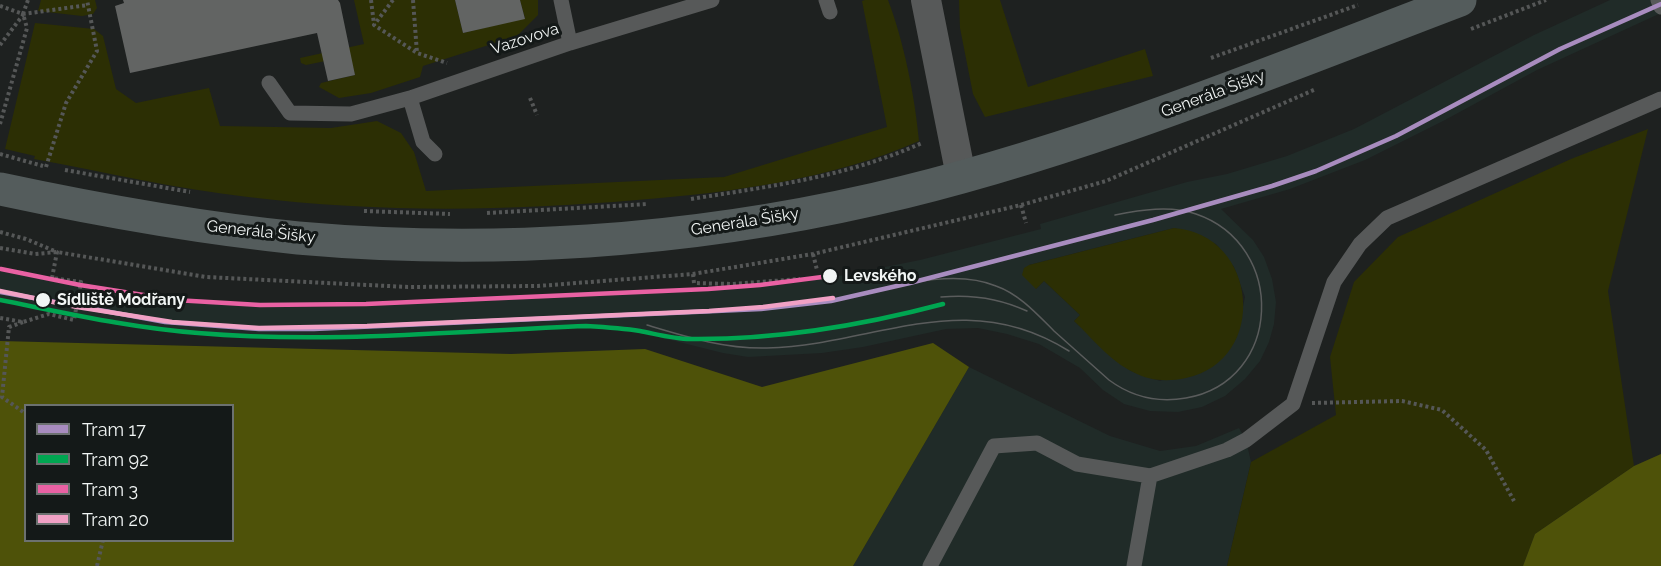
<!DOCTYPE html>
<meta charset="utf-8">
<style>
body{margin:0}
#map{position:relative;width:1661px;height:566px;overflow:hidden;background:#1e2120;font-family:Raleway,sans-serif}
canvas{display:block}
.legend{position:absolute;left:24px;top:404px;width:210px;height:138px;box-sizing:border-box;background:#141918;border:2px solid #6c7170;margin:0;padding:8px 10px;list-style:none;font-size:18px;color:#f1f5f4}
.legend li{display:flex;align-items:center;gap:12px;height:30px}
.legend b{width:30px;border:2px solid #6c7170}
</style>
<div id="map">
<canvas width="1661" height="566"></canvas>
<ul class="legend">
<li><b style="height:8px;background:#a88cbf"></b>Tram 17</li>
<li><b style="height:8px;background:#00a651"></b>Tram 92</li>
<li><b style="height:8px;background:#e961a3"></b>Tram 3</li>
<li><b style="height:8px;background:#f1a1c5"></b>Tram 20</li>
</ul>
</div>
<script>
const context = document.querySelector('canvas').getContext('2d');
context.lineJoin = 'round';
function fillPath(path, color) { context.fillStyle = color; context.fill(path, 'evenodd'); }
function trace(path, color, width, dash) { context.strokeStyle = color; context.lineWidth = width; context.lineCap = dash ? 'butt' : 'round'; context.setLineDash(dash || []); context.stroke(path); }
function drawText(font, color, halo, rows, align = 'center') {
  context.font = font + ' Raleway,sans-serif'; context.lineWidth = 6; context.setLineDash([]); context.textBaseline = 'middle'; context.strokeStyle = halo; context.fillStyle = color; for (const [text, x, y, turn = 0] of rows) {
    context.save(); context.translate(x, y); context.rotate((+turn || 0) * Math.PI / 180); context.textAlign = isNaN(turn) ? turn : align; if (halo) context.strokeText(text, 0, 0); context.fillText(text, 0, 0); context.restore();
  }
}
fillPath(new Path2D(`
 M1610,0h51v13l-124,57 -92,50 -80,40 -75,29 -69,20 32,31 11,17 8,22 4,23 -2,22 -5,18 -9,19 -15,18 -20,17 -23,11 -24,5 -28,-1 -26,-7 -21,-14 -23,-22 -41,-24 -32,-10 -29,-6 -32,1 -83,18 -41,6 -74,4 -25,-4 -100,-25 -33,-3 -253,10 -68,1 -55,-2 -50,-5 -57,-9 -107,-22v-27l84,16 1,-2 83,14 59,5 53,3 53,-1 392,-18 76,-6 49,-8 70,-14 121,-31 -1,-5 147,-42 40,-8 60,-18 67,-27 180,-94zM1174,228l42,16 18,23 11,30 -9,41 -15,21 -61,22 -29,-10 -57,-50 6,-6 -36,-34 -8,8 -7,-24z
 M969,367l141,69 50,15 36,-5 43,-18 7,12 5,22 -24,104h-374z`), '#202b28');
fillPath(new Path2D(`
 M41,0h54l2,8 -4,6 -11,2 -44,-5z
 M354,0h101l8,33 62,-15 -5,-18h18v15l-21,21 -94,30 -3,11 -49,16 -32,5 -20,-11 2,-4 34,-8 -5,-19 -44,9 -5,-2 -1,-5 64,-14z
 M865,0h23c16,42 27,97 31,141 -89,39 -186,51 -282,59 -129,11 -260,13 -389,-3 -71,-8 -143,-25 -214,-38l1,-3 -30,-7 30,-126 59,6 9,7 13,53 20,14 73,-15 11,38 111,2 46,-7 24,12 13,19 12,39 298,-14 163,-50 -25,-126z
 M959,0h41l28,87 117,-38 8,27 -168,41 -12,-23 -13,-66z
 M1648,129l-40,162 26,175 -99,68 -12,32h-296l24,-104 85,-47 -6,-58 24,-75 44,-45 173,-78z
 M1174,228c84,6 96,132 12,150 -19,4 -36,3 -53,-6 -23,-11 -41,-34 -59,-51l6,-6 -36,-34 -8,8 -14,-14 2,-7 5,-3z`), '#2c2f04');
fillPath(new Path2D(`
 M0,341l511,13 134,-5 117,38 171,-44 36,24 -116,199h-853zM26,406h206v134h-206z
 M1661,454v112h-138l12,-32 99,-68z`), '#4e5209');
fillPath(new Path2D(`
 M123,0h215l2,3 15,72 -27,6 -11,-48 -187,40 -15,-67 9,-3z
 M455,0h65l5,19 -62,14z`), '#626463');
trace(new Path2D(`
 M371,0l3,24
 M393,0l-19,25 43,28 30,10
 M413,0l4,53
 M0,6l23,8 65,-9
 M1471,29l75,-29
 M0,45l23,-30
 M1211,58l147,-53
 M530,98l7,17
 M0,124l27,-96 -4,-14 5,-14
 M0,154l43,12
 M46,167l20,-64 31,-52 -10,-51
 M65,170l125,22
 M691,199c81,-13 155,-22 231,-56
 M1021,205l5,18
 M364,211l86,3
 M487,213l161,-9
 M0,232l26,7 31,13 -5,26 29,4 -7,38 -25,-6 -26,8 -23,-4
 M0,248l35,6 22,-2 149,25 202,10 130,-1 155,-12 120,-20 208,-49 85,-24 210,-92
 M813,254l4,16
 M693,274l1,9 38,1 68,-5
 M23,322l-14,5 -7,70 24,17
 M1312,403l90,-2 40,9 44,40 28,51
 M97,566l6,-26`), '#555757', 4, [3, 3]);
trace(new Path2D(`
 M561,0l9,43
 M826,0l4,12
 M1658,0l3,7
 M269,83l21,30 61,1 59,-16
 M435,154l-12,-12 -13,-44 160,-55 142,-43
 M930,566l64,-120 43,-3 40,21 73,12 77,-26 19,-10 47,-36 41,-122 26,-38 27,-26 274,-119
 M1134,566l16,-90`), '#575959', 15);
trace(new Path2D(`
 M926,0l35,176`), '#575959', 30);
trace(new Path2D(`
 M0,189c98,21 197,39 298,49 192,17 389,4 577,-39 201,-46 393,-126 585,-199`), '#545c5c', 33);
trace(new Path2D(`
 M910,283c28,-5 59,-8 86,3 23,8 41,28 58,45 18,16 37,33 55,49 23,17 49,23 77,18 97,-17 101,-153 10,-184 -26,-9 -56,-4 -81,1
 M941,297c31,-3 58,1 86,14
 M647,325c40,12 78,24 120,23 109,-3 197,-63 302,3`), '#5a5c5c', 1.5);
trace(new Path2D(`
 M0,292l165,30 94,7h55l447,-20 70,-8 79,-18 243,-63 119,-34 44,-15 80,-35 164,-87 101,-45`), '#a88cbf', 4.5);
trace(new Path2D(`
 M0,300c66,13 131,28 198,33 129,11 259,-2 388,-7 18,1 36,2 54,5 16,3 34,8 50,8 86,1 170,-13 253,-35`), '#00a651', 4.5);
trace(new Path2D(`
 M1,269l79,16 95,15 85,5 106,-1 342,-15 52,-4 70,-9`), '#e961a3', 4.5);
trace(new Path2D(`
 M0,291l77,16 95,15 87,6 108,-2 342,-15 54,-4 70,-9`), '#f1a1c5', 4.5);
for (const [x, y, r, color] of [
 [830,276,8,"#f1f5f4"],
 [43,300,8,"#f1f5f4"]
]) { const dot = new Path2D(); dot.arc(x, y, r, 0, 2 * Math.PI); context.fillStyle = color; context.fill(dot); trace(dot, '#141918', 2); }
drawText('16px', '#f1f5f4', '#141918', [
 ["Vazovova",525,39,-18],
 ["Generála Šišky",1213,94,-20],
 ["Generála Šišky",745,222,-9],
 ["Generála Šišky",261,232,6]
]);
drawText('bold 16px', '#f1f5f4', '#141918', [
 ["Levského",844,276],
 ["Sídliště Modřany",57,300]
], 'left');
</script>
